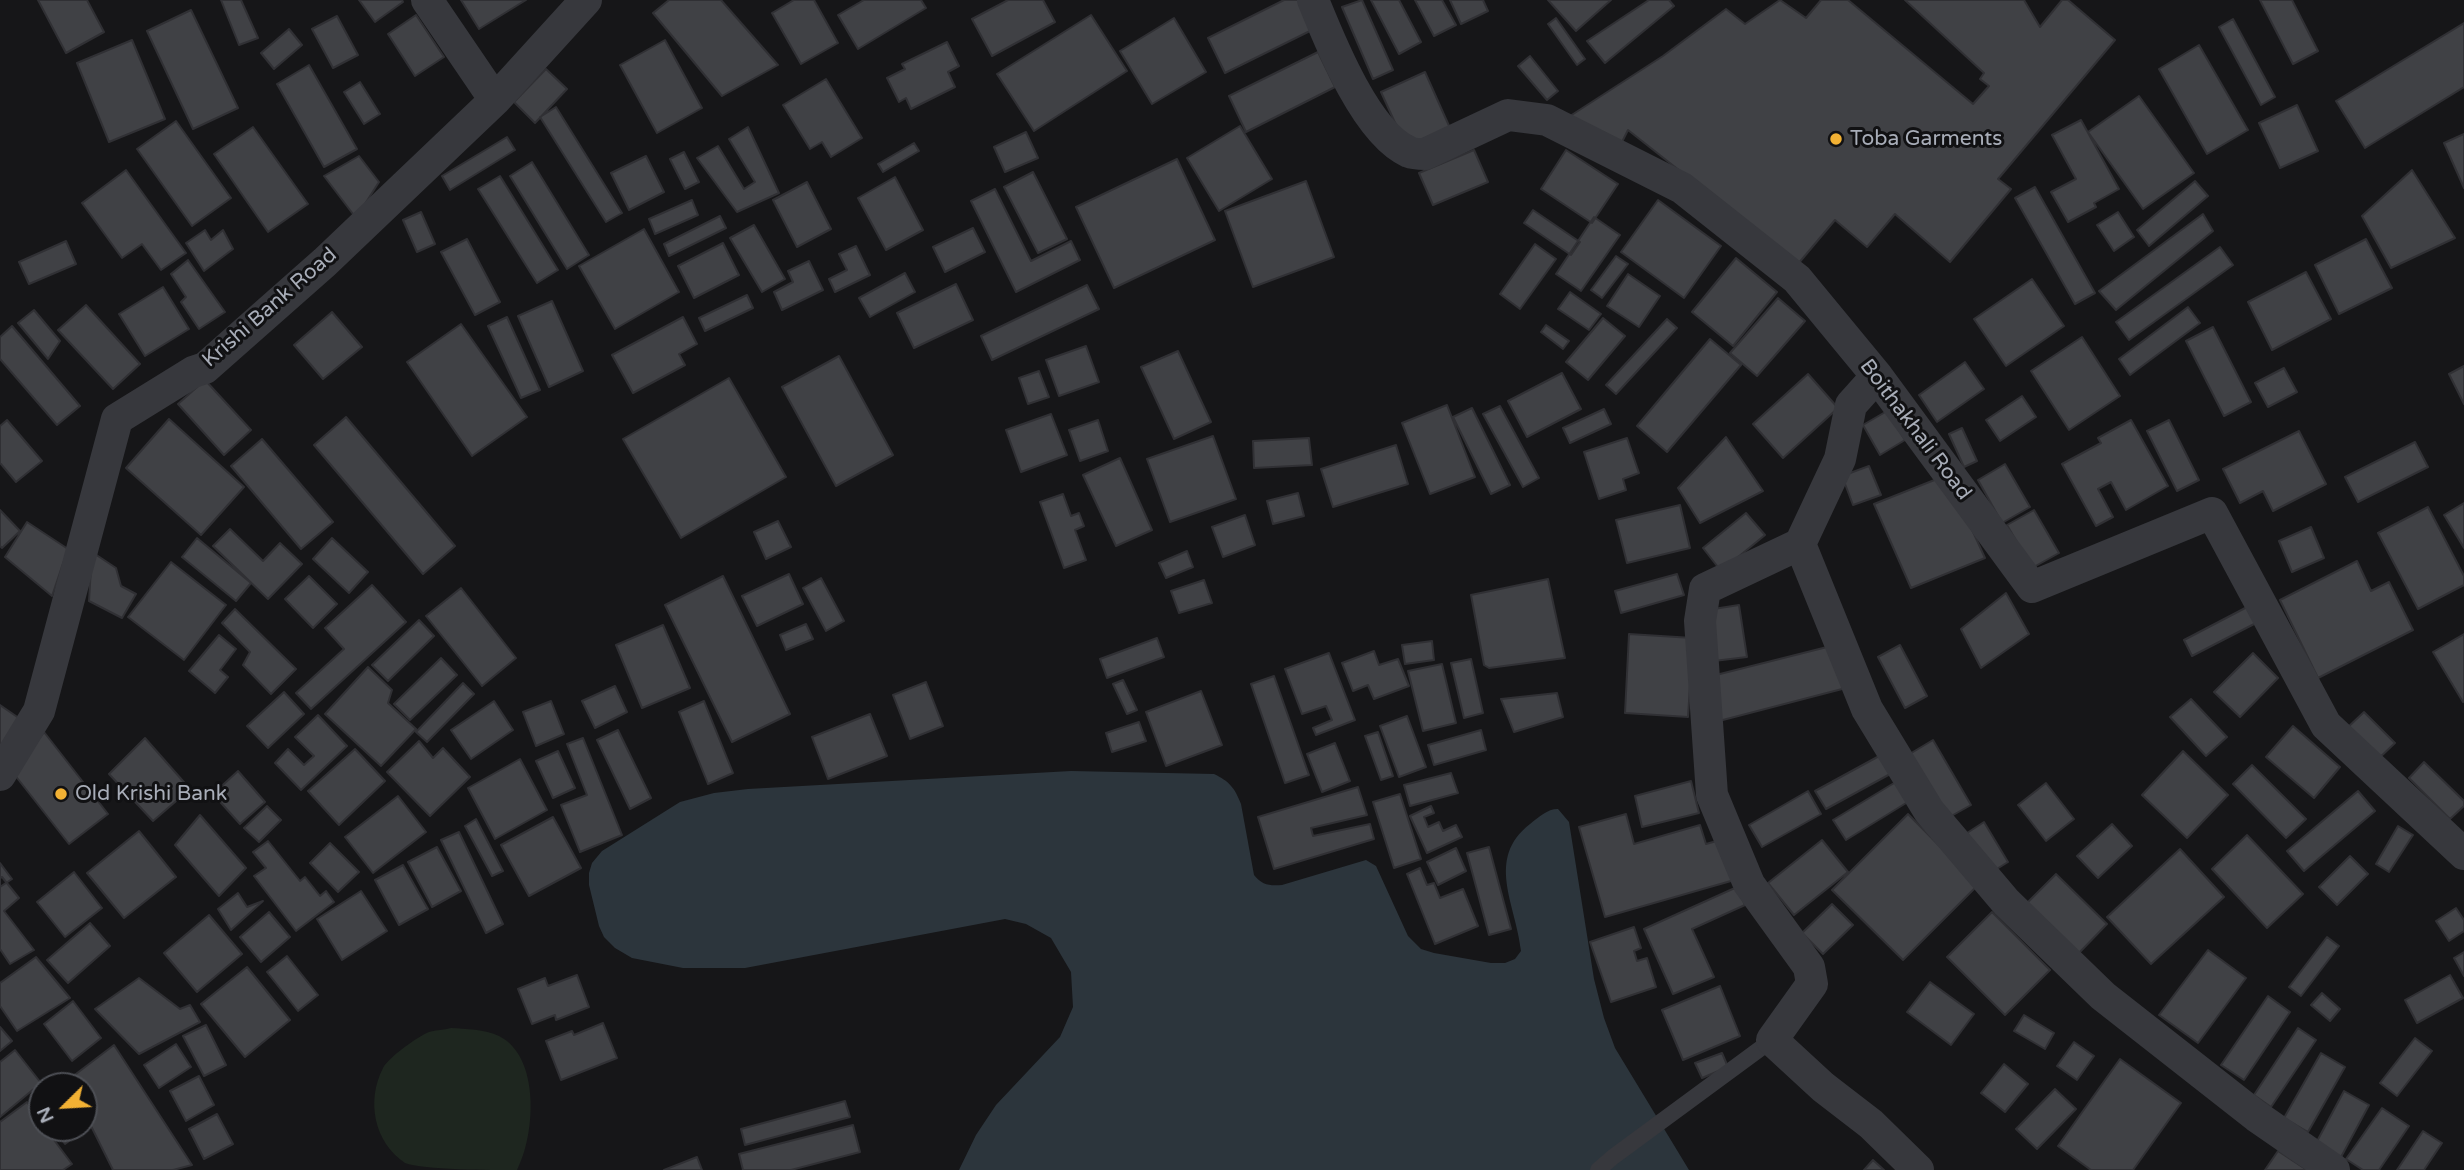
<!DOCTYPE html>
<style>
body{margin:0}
#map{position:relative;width:2464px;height:1170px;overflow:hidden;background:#161618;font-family:"Varela Round",sans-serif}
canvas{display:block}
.north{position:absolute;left:28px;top:1072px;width:70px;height:70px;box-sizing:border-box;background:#111113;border:2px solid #4d4f55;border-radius:50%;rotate:246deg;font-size:19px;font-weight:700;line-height:28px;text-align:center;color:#a8adb8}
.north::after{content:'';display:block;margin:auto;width:24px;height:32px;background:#f2b134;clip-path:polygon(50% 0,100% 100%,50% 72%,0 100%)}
</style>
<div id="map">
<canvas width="2464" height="1170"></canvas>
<div class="north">N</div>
</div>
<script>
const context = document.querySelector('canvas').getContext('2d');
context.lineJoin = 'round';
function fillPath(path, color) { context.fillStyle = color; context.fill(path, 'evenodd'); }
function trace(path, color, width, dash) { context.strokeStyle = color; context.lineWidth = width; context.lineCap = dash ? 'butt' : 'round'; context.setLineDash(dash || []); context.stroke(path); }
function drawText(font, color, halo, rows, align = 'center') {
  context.font = font + ' "Varela Round",sans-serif'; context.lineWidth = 6; context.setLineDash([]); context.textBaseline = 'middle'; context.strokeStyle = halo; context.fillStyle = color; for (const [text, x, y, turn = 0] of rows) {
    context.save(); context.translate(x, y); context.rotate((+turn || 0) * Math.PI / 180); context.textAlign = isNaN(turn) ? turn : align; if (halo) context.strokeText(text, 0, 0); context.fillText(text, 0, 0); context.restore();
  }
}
fillPath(new Path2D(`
 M451,1028c14,1 34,1 48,8 42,21 36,100 18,134 -25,0 -94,0 -112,-7 -31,-21 -39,-62 -22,-95 6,-11 34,-31 46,-36 7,-2 15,-2 22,-4z`), '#1e261f');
fillPath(new Path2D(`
 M1071,771l143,3c15,7 21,14 27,30l13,71c8,10 15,11 28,10l84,-25 10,6 32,70 13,13 13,4 57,10h14l10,-4 6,-8c-5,-47 -36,-92 9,-127 9,-7 17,-15 28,-15l11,13 25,157 10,39 11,30 74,122h-730l17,-35 20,-30 64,-68 13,-30 -2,-35 -20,-34 -25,-14 -21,-5 -260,49h-62l-51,-10 -17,-10 -11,-11 -5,-11 -10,-41v-12l3,-10 10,-12 78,-49 34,-9 34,-4z`), '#2c353c');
const building = new Path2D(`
 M38,0h49l17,32 -38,21z
 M221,0h20l17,38 -19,7z
 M359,0h43l1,2 -28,20z
 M461,0h65l-47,29z
 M669,0h52l57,65 -56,31 -69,-83z
 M794,0h20l24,43 -37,21 -29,-51z
 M864,0h57l5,8 -68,41 -20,-34z
 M1008,0h35l12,22 -63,34 -20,-37z
 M1284,0h16l14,29 -89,44 -17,-35z
 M1362,0l31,70 -20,9 -31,-72z
 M1371,0h28l22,42 -22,12z
 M1415,0h27l14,25 -22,11z
 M1450,0h33l5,11 -27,13z
 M1548,0h63l-35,31z
 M1649,0h20l5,6 -69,57 -18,-22z
 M1780,0l26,18 15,-18h27l125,104 16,-18 -9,-7 4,-6 -79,-73h119l16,27 22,-27h6l47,40 -117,139 13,10 -61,73 -55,-48 -28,33 -32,-27 -37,44 -170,-134 -9,18 -52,-30 96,-62 63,-47 19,15z
 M2260,0h32l26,51 -25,13z
 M191,10l47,98 -45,21 -46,-98z
 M416,15l28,42 -29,19 -27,-42z
 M1091,15l36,56 -93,60 -37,-57z
 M337,16l21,39 -25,13 -21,-39z
 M1174,18l32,54 -54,32 -32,-53z
 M1556,18l29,41 -8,6 -29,-41z
 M2233,19l42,78 -14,8 -42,-78z
 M2464,23v64l-99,61 -29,-47z
 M289,29l13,16 -28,24 -13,-16z
 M132,40l33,79 -56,23 -32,-79z
 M665,40l37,68 -45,25 -37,-68z
 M947,42l12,24 -11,6 7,15 -44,22 -5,-11 -7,4 -12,-24 18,-9 -3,-5z
 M2199,45l49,85 -41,24 -48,-85z
 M1318,52l17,35 -89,45 -17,-36z
 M1530,56l28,35 -11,9 -29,-34z
 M309,65l48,84 -33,18 -47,-83z
 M546,69l21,20 -32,34 -21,-21z
 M1425,72l25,56 -44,19 -25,-55z
 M826,79l36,59 -31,19 -9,-15 -12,7 -27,-44z
 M360,82l20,32 -16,10 -20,-32z
 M2139,96l55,77 -51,36 -55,-77z
 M2297,105l21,46 -38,17 -21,-45z
 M556,107l66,106 -16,9 -66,-105z
 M2081,120l38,69 -25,14 2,4 -28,15 -17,-30 25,-13 -24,-44z
 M176,121l55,77 -39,28 -55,-77z
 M1240,126l32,53 -53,32 -32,-53z
 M253,127l55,77 -40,28 -54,-78z
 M748,127l31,66 -42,19 -40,-54 21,-12 26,43 11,-7 -26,-43z
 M1026,132l12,26 -33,14 -11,-25z
 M2464,134v54l-20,-45z
 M507,137l8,13 -65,40 -8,-14z
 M914,143l5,8 -36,21 -5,-8z
 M1474,150l14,32 -55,23 -14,-32z
 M1566,150l52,34 -26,39 -51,-34z
 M684,152l15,30 -14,7 -15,-30z
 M359,156l20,26 -23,36 -32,-42z
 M646,156l18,36 -35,18 -18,-37z
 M1177,159l38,81 -101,48 -38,-81z
 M532,162l57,93 -22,14 -57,-93z
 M126,170l60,83 -25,17 -19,-26 -20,14 -40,-55z
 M2412,170l43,68 -64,30 -29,-52z
 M1033,172l34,67 -29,14 -34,-66z
 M500,176l58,94 -21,13 -59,-94z
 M895,177l28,53 -37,20 -28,-52z
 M1306,181l28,76 -81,30 -28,-76z
 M2195,181l13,15 -59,50 -12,-16z
 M807,182l24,47 -34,18 -24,-47z
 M2035,187l60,106 -20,11 -60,-106z
 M995,189l36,72 40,-20 9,19 -64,32 -45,-91z
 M692,200l6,15 -43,19 -6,-15z
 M1658,200l63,46 -37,52 -63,-46z
 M1533,210l47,32 -9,13 -47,-32z
 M421,212l14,32 -18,8 -14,-32z
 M2118,212l16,25 -20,14 -17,-26z
 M2203,214l10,17 -97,79 -17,-19z
 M720,216l6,12 -57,28 -5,-12z
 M1594,217l26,18 -39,56 -25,-17z
 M754,225l31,54 -23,13 -32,-54z
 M973,228l12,24 -40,20 -12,-25z
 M644,229l35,63 -64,37 -36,-63z
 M205,230l6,10 12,-10 10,19 -29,22 -18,-28z
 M467,239l33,63 -25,13 -34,-63z
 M2366,239l26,49 -53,26 -24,-49z
 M66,241l10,23 -47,20 -10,-22z
 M723,243l16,32 -45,23 -16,-32z
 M1535,244l21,15 -36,50 -20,-15z
 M856,246l14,29 -35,17 -6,-13 18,-9 -8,-16z
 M2220,247l13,18 -104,75 -13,-18z
 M1616,256l12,8 -26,34 -11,-8z
 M1736,258l41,34 -44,54 -41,-34z
 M188,260l37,52 -26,17 -18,-27 5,-5 -15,-23z
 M809,261l14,29 -41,20 -8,-18 19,-10 -5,-11z
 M2306,272l25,47 -59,31 -24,-48z
 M905,273l10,19 -45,25 -11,-19z
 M1628,274l32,22 -21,31 -32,-21z
 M2032,279l32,47 -58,40 -32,-47z
 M956,284l17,36 -59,28 -17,-35z
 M1087,285l12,24 -107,51 -11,-24z
 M163,287l26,42 -44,27 -26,-42z
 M1570,292l31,22 -12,16 -31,-21z
 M747,295l6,13 -48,23 -6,-13z
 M1778,298l27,23 -48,55 -27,-23z
 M552,301l31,70 -34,16 -31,-71z
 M86,305l54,59 -27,25 -55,-59z
 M2188,307l12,16 -70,52 -11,-16z
 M34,310l26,31 -12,18 -30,-36z
 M332,312l30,35 -39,32 -29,-34z
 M507,317l33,73 -19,8 -33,-72z
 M683,317l14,27 -18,10 6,11 -52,28 -21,-38z
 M1603,318l22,18 -37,44 -22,-18z
 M1667,319l10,9 -61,66 -10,-9z
 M461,324l66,93 -55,39 -65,-94z
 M1546,325l23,16 -6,8 -22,-17z
 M12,326l68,80 -23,19 -57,-66v-22z
 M2213,327l38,75 -27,14 -38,-75z
 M2082,337l38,59 -51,34 -38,-59z
 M1710,339l31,26 -74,87 -30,-26z
 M1086,346l13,36 -40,14 -13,-36z
 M1178,351l33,71 -37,17 -33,-72z
 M839,356l54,99 -57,31 -54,-99z
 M1965,362l19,27 -47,33 -18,-27z
 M2464,366v38l-15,-30z
 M2284,368l13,24 -29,15 -13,-24z
 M1039,371l10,26 -21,7 -9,-26z
 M1562,373l19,36 -54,28 -19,-36z
 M1808,374l30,34 -55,50 -30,-34z
 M729,378l57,99 -105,61 -58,-99z
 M205,380l46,50 -27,25 -46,-51z
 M2022,396l14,21 -36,24 -14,-21z
 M1447,405l28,72 -45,17 -28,-71z
 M1500,406l39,72 -16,9 -40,-73z
 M1472,408l38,77 -19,9 -38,-77z
 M1604,409l7,15 -41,19 -7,-15z
 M1887,411l18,29 -25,15 -17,-30z
 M1051,414l16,41 -46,17 -15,-42z
 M346,417l109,129 -32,28 -109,-129z
 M169,419l75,68 -43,48 -75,-67z
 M7,420l35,41 -26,21 -16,-19v-37z
 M1098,420l10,31 -28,10 -11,-31z
 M2131,420l37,66 -42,24 -15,-28 -13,7 15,28 -17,9 -34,-62 39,-21 -3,-5z
 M2169,420l30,60 -22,11 -30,-60z
 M1962,428l15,33 -13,6 -15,-33z
 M2299,431l27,53 -53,27 -10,-20 -23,12 -17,-34z
 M1213,436l23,63 -66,23 -23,-63z
 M1726,437l37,54 -63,32 -22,-35z
 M1309,438l3,27 -58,3 -1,-27z
 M1627,438l12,35 -16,6 3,11 -27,9 -15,-47z
 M262,439l71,83 -32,27 -70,-83z
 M2415,442l13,25 -70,35 -13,-25z
 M1396,445l12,39 -75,23 -12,-38z
 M1120,458l32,72 -36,16 -33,-71z
 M2005,464l25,43 -28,16 -24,-43z
 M1869,466l12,29 -28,10 -11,-29z
 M1947,475l38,83 -74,30 -37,-84z
 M1298,493l6,23 -31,8 -6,-23z
 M1063,494l8,22 8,-3 5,13 -9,4 11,30 -22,8 -24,-66z
 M2464,503v45l-20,-33z
 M1680,505l10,43 -63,15 -11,-43z
 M2428,507l36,69v9l-46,24 -40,-76z
 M0,510l20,21 -18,17 -2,-2z
 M2034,510l25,43 -27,15 -25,-43z
 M1746,513l19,22 -44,36 -18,-23z
 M1245,515l10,30 -32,12 -11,-30z
 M778,521l13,26 -25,12 -12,-27z
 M27,522l41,27 -16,47 -47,-39z
 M2311,527l13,31 -32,14 -13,-31z
 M230,529l33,32 17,-18 22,21 -34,35 -55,-53z
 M197,538l54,45 -15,18 -54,-44z
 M332,538l36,34 -19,21 -36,-34z
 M1187,551l6,16 -27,11 -7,-15z
 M92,552l24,16 5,18 15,8 -14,24 -33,-17z
 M2357,561l14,30 18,-9 24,48 -95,48 -38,-78z
 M171,562l55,43 -42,55 -56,-43z
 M789,574l14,30 -46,22 -15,-30z
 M1677,574l7,21 -63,18 -6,-22z
 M309,576l28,28 -24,24 -28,-29z
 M723,576l67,138 -58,28 -67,-137z
 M821,578l23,43 -18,10 -23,-43z
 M1548,579l17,79 -76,10 -5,-3 -13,-70z
 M1204,580l8,23 -33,10 -8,-22z
 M372,585l34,37 -95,87 -15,-16 48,-44 -19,-21z
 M461,588l55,70 -34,28 -56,-70z
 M2006,593l23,41 -48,34 -20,-39z
 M1739,605l8,52 -33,4 -7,-51z
 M2249,606l9,16 -66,34 -8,-16z
 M235,609l61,60 -25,25 -28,-29 7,-13 -28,-29z
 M419,620l15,16 -46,45 -16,-16z
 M806,624l7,15 -27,11 -6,-15z
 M663,625l27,63 -48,20 -26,-63z
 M1629,634l64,4 -5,79 -63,-4z
 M2464,634v67l-1,1 -30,-50z
 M219,635l17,14 -16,21 8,7 -13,16 -26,-22z
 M1157,638l7,19 -57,21 -7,-19z
 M1432,641l2,19 -29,4 -3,-19z
 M1835,645l11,43 -127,33 -11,-44z
 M1900,645l27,51 -22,12 -27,-51z
 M1374,651l5,14 19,-6 11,27 -35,13 -6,-14 -15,6 -11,-28z
 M1329,653l26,67 -39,15 -3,-7 19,-8 -6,-14 -24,8 -17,-45z
 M2253,653l25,25 -38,39 -26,-25z
 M441,658l16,17 -47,45 -16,-16z
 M1471,659l12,54 -19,5 -13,-55z
 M1442,664l14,59 -33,8 -15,-60z
 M368,667l24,23 -4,13 28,26 -35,37 -56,-52z
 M1274,676l35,99 -24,8 -34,-99z
 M1123,680l14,30 -10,4 -14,-30z
 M926,682l17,44 -33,13 -17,-44z
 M463,683l11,11 -47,48 -11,-10z
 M615,686l12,26 -32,16 -13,-27z
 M1201,691l21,54 -56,21 -20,-54z
 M284,692l20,22 -36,34 -21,-22z
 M1557,693l6,24 -49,15 -13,-33z
 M2191,699l36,38 -21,19 -36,-39z
 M494,701l19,29 -42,29 -20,-29z
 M551,701l13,33 -28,12 -13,-34z
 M704,701l29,72 -25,11 -29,-72z
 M0,705l26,18 -26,41z
 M2364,712l31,31 -19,18 -30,-32z
 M870,714l17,42 -59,23 -16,-42z
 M318,715l29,31 -46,44 -26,-27 13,-14 16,16 10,-9 -19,-19z
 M1407,716l19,51 -27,10 -19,-51z
 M1139,722l7,19 -34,11 -6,-19z
 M2293,726l47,41 -26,31 -48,-41z
 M618,730l33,68 -21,11 -33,-69z
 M1481,730l5,20 -52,15 -6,-20z
 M44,732l64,82 -39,30 -55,-70z
 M1378,732l15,44 -12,4 -16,-44z
 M145,738l45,51 -37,32 -44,-47z
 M583,738l39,97 -42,17 -19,-47 26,-10 -20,-51z
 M1933,740l38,65 -25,14 -38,-64z
 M419,741l14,17 10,-10 27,29 -40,39 -43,-44z
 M1335,743l15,38 -28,11 -15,-38z
 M355,749l30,32 -46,44 -31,-34z
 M558,751l17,37 -22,10 -17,-37z
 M2183,751l45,44 -41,43 -45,-43z
 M1881,755l11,18 -66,36 -11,-18z
 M520,759l27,51 -52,29 -27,-51z
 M2424,762l40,39v5l-14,13 -41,-41z
 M2252,765l54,54 -20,19 -53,-54z
 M238,771l27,31 -25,22 -27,-30z
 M1451,773l7,20 -48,13 -6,-21z
 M1899,780l12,20 -65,40 -13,-20z
 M1691,781l8,32 -57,14 -7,-31z
 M2046,783l28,36 -28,22 -28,-36z
 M1358,787l9,28 -56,13 2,8 57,-12 4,15 -100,30 -16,-52z
 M1808,791l13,23 -59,33 -13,-22z
 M2358,791l17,20 -71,60 -17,-20z
 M1400,794l21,65 -27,9 -21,-66z
 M398,796l28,36 -53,41 -28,-36z
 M267,806l14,14 -22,22 -15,-14z
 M1431,806l3,7 -10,4 4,10 11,-5 4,9 13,-6 6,12 -35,16 -17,-37z
 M1626,814l8,30 66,-19 6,19 21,-6 11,41 -133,38 -26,-90z
 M1908,814l70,71 -75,75 -71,-70z
 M200,815l46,53 -27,28 -44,-51z
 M553,817l28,51 -52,28 -28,-51z
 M476,819l27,52 -11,5 -27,-50z
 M1984,822l24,40 -16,10 -25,-39z
 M2112,824l20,22 -34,32 -21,-22z
 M2398,826l15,9 -24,37 -13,-8z
 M139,831l37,46 -52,41 -37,-45z
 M459,832l44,92 -17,9 -45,-93z
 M2247,835l56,59 -36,34 -55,-59z
 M1822,840l26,32 -54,43 -26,-32z
 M268,841l32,40 5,-4 15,19 6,-5 8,11 -38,29 -42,-55 12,-8 -13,-16z
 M330,843l29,29 -21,20 -28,-29z
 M437,847l24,44 -29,16 -24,-45z
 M1489,847l22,82 -22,6 -22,-82z
 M1456,848l10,23 -28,14 -11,-23z
 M2180,849l44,48 -73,67 -44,-47z
 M2350,856l18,18 -31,31 -18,-18z
 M0,863l12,16 -12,8z
 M403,865l25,44 -29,16 -24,-45z
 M1420,868l7,17 7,-2 6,15 23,-9 15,37 -43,18 -28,-70z
 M74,872l28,36 -37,29 -28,-35z
 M2056,874l51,50 -29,30 -51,-51z
 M2,877l17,21 -15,13 30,39 -24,14 -10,-15v-71z
 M1737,887l8,18 -53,24 22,48 -41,17 -29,-65z
 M361,891l26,40 -45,29 -25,-41z
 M238,893l9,14 16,-6 -32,29 -13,-21z
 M1832,904l21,21 -30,29 -21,-21z
 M2456,908l8,12v11l-15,10 -13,-20z
 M269,912l21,25 -29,25 -21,-25z
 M1992,912l58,58 -45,45 -58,-58z
 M209,915l33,39 -45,38 -33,-39z
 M90,923l20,23 -42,37 -21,-23z
 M1634,927l7,21 -7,3 3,10 10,-3 9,29 -45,15 -21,-60z
 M2327,937l12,9 -38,50 -12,-9z
 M2208,950l38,28 -48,65 -39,-28z
 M2464,952v24l-10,-18z
 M287,956l31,39 -20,16 -31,-39z
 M36,957l34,41 -53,33 -17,-25v-23z
 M247,967l43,53 -45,37 -44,-53z
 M577,975l12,32 -33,13 -1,-5 -23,9 -14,-35 27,-11 3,8z
 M2450,975l13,23 -46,25 -12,-23z
 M139,978l41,31 10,-4 10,17 -61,32 -44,-45z
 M1930,982l44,32 -23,31 -44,-33z
 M1720,986l20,50 -57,24 -21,-50z
 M2322,993l18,16 -10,12 -19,-16z
 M2268,996l22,16 -46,68 -23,-15z
 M73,1001l28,37 -29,23 -28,-37z
 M2024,1015l30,18 -9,16 -31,-18z
 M603,1023l14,35 -56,22 -15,-39 26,-10 2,4z
 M206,1025l20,40 -22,11 -21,-40z
 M0,1027l12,14 -12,10z
 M2298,1028l18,12 -45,67 -17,-12z
 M2415,1038l17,13 -35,45 -17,-13z
 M2074,1042l20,14 -17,24 -20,-14z
 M176,1044l15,23 -32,21 -15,-23z
 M114,1045l78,120 -19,5h-60l-29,-58v-26h-13l-3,-6z
 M15,1050l26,33 -41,34v-55z
 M1722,1053l6,14 -26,11 -7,-15z
 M2321,1053l24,14 -37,65 -24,-14z
 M2120,1059l61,44 -48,67h-42l-33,-24z
 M2004,1064l24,20 -23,28 -24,-19z
 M199,1076l15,29 -28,16 -16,-30z
 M2055,1089l21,20 -39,40 -21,-20z
 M2344,1091l25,14 -29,54 -25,-14z
 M845,1101l5,16 -105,28 -4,-16z
 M27,1102l15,21v5h3l27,36 -9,6h-63v-48z
 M2382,1108l27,18 -30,44h-16l-17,-11z
 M217,1114l16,30 -29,15 -15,-30z
 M84,1124l3,4 -22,16 -12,-16h31z
 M853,1125l7,27 -69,18h-48l-4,-16z
 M2423,1131l19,12 -18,27h-27z
 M2278,1151l29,19h-42z
 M697,1157l5,13h-38z
 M1873,1160l11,10h-20z`);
fillPath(building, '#404145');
trace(building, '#303034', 2);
trace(new Path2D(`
 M1598,1170l15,-13 159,-117`), '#37383d', 16);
trace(new Path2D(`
 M427,0l68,100
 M1313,0c17,42 53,133 96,152 5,2 11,2 16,2l83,-39 39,5 135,68 115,91 80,97 155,211 180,-74 114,212 138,129
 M1877,376l-26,29 -11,54 -40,85 -95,45 -5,32 12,174 37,89 60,83 3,17 -40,56 51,47 48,37 47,46
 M1800,544l67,165 62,102 77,91 97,94 153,120 78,54
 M0,775l39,-64 78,-292 76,-47 12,-4 120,-106 170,-162 91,-100`), '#37383d', 32);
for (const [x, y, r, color] of [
 [1836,139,7,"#f2b134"],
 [61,794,7,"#f2b134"]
]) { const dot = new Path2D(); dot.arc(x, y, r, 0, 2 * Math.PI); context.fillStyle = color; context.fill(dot); trace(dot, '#111113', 2.5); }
drawText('21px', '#a8adb8', '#111113', [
 ["Toba Garments",1850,139],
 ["Old Krishi Bank",75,794]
], 'left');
drawText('21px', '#a8adb8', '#111113', [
 ["Krishi Bank Road",270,308,-41],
 ["Boithakhali Road",1915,430,53]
]);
</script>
